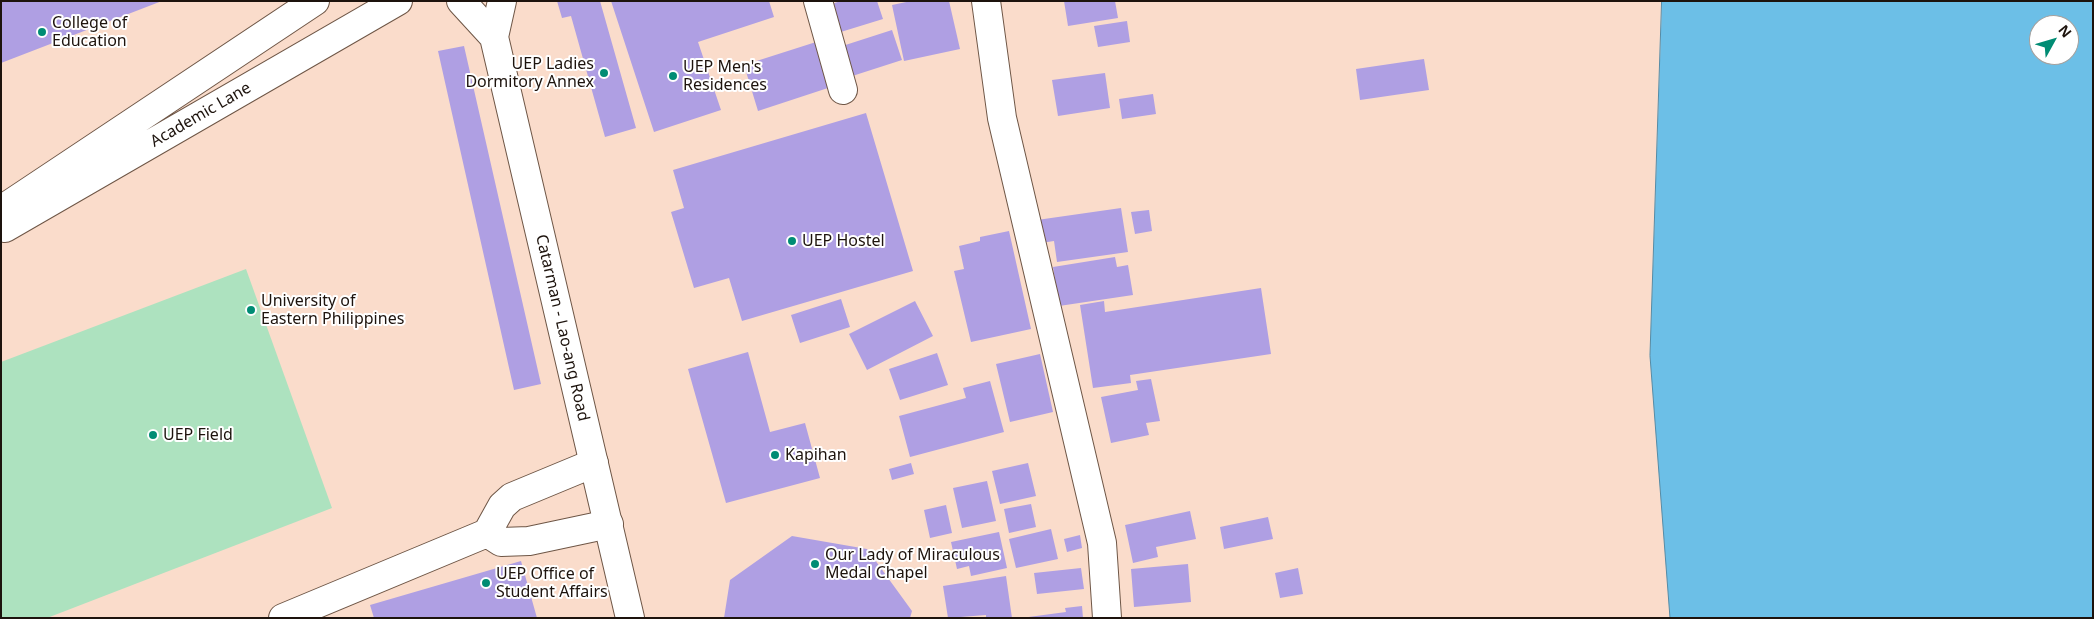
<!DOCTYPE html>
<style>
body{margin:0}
#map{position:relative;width:2094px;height:619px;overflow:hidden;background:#fadccb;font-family:"Noto Sans",sans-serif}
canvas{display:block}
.frame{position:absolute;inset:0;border:2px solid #1d130d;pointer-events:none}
.north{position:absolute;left:2029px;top:15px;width:50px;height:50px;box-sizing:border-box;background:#fff;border:1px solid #a5a19e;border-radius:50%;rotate:51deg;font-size:14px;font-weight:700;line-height:20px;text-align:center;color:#1d130d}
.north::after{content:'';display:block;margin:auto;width:18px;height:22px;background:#008c74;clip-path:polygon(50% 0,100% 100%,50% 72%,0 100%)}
</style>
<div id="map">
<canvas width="2094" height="619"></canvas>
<div class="frame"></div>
<div class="north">N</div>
</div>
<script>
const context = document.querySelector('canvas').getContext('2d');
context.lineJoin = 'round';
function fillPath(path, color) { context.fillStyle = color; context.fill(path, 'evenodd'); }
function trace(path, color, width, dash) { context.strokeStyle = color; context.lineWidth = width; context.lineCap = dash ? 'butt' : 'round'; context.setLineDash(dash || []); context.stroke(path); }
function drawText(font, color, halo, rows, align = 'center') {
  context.font = font + ' "Noto Sans",sans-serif'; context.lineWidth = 4; context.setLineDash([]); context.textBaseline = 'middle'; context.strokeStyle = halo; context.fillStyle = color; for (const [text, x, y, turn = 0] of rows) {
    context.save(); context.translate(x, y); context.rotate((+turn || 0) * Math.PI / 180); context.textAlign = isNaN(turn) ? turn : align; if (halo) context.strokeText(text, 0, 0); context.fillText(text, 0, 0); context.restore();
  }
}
fillPath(new Path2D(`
 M246,269l86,239 -285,110h-46v-256z`), '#ade2bf');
const water = new Path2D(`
 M1662,1h431v617h-423l-20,-262zM2039,25h30v30h-30z`);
fillPath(water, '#6cbfe7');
trace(water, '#548ba6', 1);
fillPath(new Path2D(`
 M1,1h161l-161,62z
 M557,1h43l36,127 -31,9 -34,-121 -9,2z
 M611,1h158l5,16 -76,25 23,68 -67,22z
 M841,1h36l6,18 -52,16 -9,-28z
 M911,1h38l11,48 -56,12 -12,-56z
 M1064,1h51l3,17 -50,8z
 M1127,21l3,21 -32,5 -4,-21z
 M892,30l10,30 -59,19 -10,-30z
 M816,42l15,45 -73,24 -14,-46z
 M464,46l77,338 -27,6 -76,-339z
 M1424,59l5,31 -69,10 -4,-31z
 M1105,73l5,35 -52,8 -6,-36z
 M1153,94l3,20 -34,5 -3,-20z
 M866,113l47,158 -171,50 -13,-43 -35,10 -23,-76 13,-4 -11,-38z
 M1121,208l7,44 -71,10 -3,-21 -20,3 -4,-23z
 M1149,210l3,21 -17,3 -4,-22z
 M1009,231l22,98 -60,13 -17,-71 10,-2 -5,-23 21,-5v-4z
 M1115,257l2,10 11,-2 5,30 -74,11 -6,-39z
 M1261,288l10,66 -141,21 1,8 -38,5 -13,-83 24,-4 1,11z
 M841,299l9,28 -50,16 -9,-28z
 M915,301l18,35 -66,34 -18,-36z
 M748,352l22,80 35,-9 15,55 -94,25 -38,-134z
 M937,353l11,32 -48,15 -11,-31z
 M1040,354l13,58 -43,10 -14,-58z
 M1151,379l9,42 -14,2 3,12 -38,8 -10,-46 37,-7 -2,-9z
 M990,381l14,51 -94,25 -11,-41 67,-18 -3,-10z
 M911,463l3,11 -22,6 -3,-11z
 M1028,463l8,33 -36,8 -8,-33z
 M987,481l9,40 -34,7 -9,-40z
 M1031,504l5,23 -27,6 -5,-24z
 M946,505l6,28 -22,5 -6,-28z
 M1190,511l6,28 -40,8 2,10 -25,6 -8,-38z
 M1268,517l5,22 -49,10 -4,-22z
 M1051,529l7,30 -42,9 -7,-29z
 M999,532l8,36 -36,8 -2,-10 -12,3 -6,-27z
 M1080,535l2,13 -15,4 -3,-13z
 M792,536l75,13 45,62 -2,7h-186l6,-38z
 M521,561l16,57h-163l-4,-13z
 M1188,564l3,38 -57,5 -3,-38z
 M1081,568l3,21 -47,5 -3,-21z
 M1298,568l5,26 -23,4 -5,-25z
 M1006,576l6,42h-26v-3l-38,3 -5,-32z
 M1082,606l1,12h-62l45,-6 -1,-4z`), '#af9fe3');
const minor = new Path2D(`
 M818,1l25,89
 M986,1l16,117 100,425 5,75
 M1,210l314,-209
 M5,228l393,-227
 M487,533l14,9 28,-1 80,-17
 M283,618l204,-85 15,-27 10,-9 82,-34`);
const major = new Path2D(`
 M461,1l33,36
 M502,1l-8,36 136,581`);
trace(minor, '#6e5646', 30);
trace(major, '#6e5646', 30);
trace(minor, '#fff', 28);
trace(major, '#fff', 28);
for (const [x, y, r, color] of [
 [42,32,5,"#008c74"],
 [604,73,5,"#008c74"],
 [673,76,5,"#008c74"],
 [792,241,5,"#008c74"],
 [251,310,5,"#008c74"],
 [153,435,5,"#008c74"],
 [775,455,5,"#008c74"],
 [815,564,5,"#008c74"],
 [486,583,5,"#008c74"]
]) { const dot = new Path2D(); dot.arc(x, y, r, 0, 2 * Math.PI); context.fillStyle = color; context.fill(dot); trace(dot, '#fff', 2); }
drawText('16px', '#1d130d', '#fff', [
 ["College of",52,23],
 ["Education",52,41],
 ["UEP Ladies",594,64,"right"],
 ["Dormitory Annex",594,82,"right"],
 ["UEP Men's",683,67],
 ["Residences",683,85],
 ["UEP Hostel",802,241],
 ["University of",261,301],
 ["Eastern Philippines",261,319],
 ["UEP Field",163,435],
 ["Kapihan",785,455],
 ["Our Lady of Miraculous",825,555],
 ["Medal Chapel",825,573],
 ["UEP Office of",496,574],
 ["Student Affairs",496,592]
], 'left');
drawText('16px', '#1d130d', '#fff', [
 ["Academic Lane",201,115,-30],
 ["Catarman - Lao-ang Road",562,328,77]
]);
</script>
